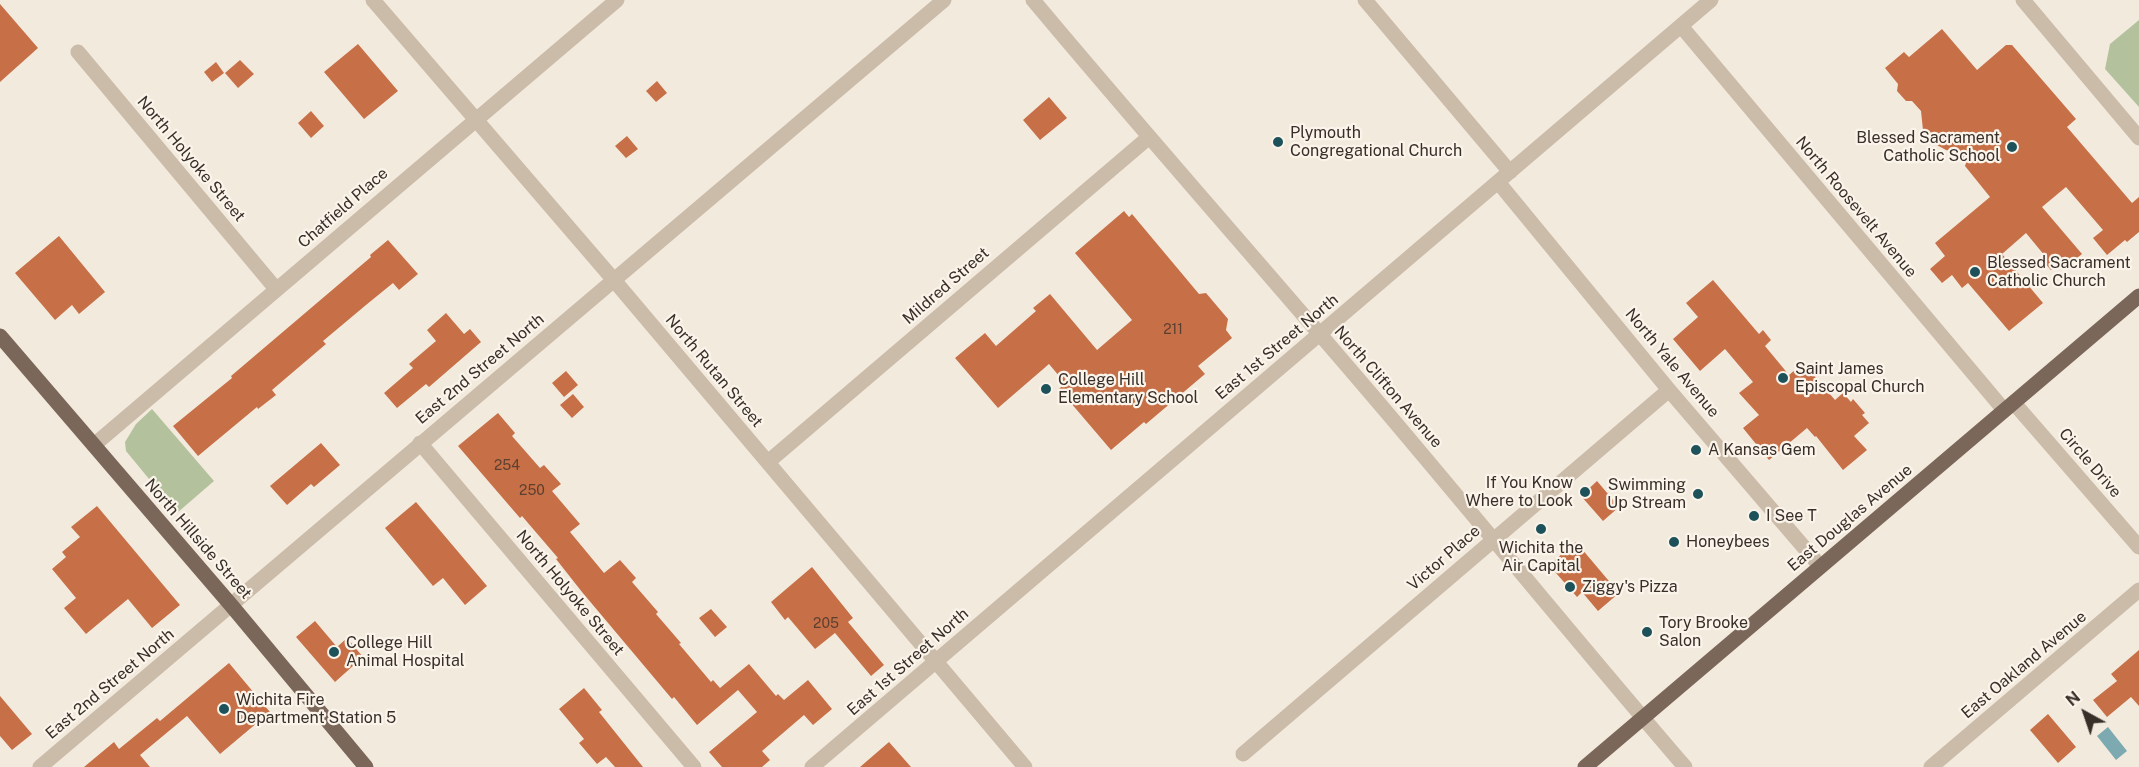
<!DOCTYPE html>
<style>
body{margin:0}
#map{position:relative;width:2139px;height:767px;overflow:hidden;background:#f3eade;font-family:"Public Sans",sans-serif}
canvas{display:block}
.north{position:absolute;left:2055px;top:683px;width:60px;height:60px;-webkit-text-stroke:4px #faf4ea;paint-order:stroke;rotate:320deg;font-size:16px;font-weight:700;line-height:24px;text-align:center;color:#382f29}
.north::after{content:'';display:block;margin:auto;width:21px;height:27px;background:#382f29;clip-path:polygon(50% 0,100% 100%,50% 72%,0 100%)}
</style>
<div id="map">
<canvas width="2139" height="767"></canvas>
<div class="north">N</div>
</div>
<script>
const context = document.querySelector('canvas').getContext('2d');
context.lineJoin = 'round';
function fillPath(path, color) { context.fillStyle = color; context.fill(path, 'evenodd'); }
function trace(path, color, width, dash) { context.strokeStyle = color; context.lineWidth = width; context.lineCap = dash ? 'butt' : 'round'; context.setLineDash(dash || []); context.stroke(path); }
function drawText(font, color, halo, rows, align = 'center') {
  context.font = font + ' "Public Sans",sans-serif'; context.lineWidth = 4.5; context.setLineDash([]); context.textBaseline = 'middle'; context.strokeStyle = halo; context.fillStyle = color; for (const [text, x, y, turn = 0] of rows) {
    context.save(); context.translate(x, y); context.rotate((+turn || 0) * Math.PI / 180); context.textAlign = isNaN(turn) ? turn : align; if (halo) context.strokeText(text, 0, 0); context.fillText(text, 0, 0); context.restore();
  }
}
fillPath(new Path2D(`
 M2139,20v87l-34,-38 5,-25z
 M152,409l62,72 -37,32 -51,-62 -1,-9 11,-18z`), '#b3c29d');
fillPath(new Path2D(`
 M2108,727l19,24 -11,9 -19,-24z`), '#7caab0');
fillPath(new Path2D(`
 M0,4l38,44 -38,34z
 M1942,29l35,41 29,-25h6l64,74 -9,8 65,76 7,-6v35l-12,10 -2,-2 -18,15 -14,-17 10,-8 -37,-43 -24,20 40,47 -18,15 -5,-6 -8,7 -10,-11 4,-3 -19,-23 -24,21 41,49 -34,28 -41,-48 -6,5 -10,-13 -10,8 -12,-14 15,-13 -10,-13 55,-46 -25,-31 1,-3 -11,-11 -9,-2 -11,-6 -7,-6 -5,-8 -2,-19 -9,-10h-6l-9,-10 1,-7 -13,-16 19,-16 5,5z
 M358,44l40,47 -34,28 -40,-47z
 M240,60l14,14 -16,14 -13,-15z
 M216,62l8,11 -12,9 -8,-10z
 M657,81l10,12 -11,9 -10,-11z
 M1049,97l18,21 -27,22 -17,-20z
 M311,111l13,15 -13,12 -13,-15z
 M627,136l11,13 -12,9 -11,-12z
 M1124,211l5,6 3,-3 67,80 7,-1 22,26 -2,11 6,8 -34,28 7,8 -59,50 -2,-2 -33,28 -52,-61 6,-6 -16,-19 -51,44 -43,-50 30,-25 11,13 40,-35 -3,-3 17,-14 47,56 35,-30 -57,-67z
 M59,236l46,56 -26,22 -7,-9 -17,15 -40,-47z
 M388,240l30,34 -19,16 -6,-7 -27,22 -43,36 3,3 -54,46 4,5 -18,14 -1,-2 -59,49 -25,-30 59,-48 -1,-2 140,-119 -1,-2z
 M1713,280l46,54 4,-4 8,10 -6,6 24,29 14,-12 32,37 8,-7 8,9 2,-3 12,14 -3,2 7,8 -15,13 13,14 -24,20 -27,-34 -1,1 -8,-9 -38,32 -26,-32 16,-13 -20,-22 14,-11 -28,-33 -25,22 -27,-32 25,-22 -12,-14z
 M446,313l18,21 6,-5 11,13 -52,45 -3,-3 -29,24 -13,-15 29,-25 -4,-4 27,-23 -9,-11z
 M566,371l12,14 -14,12 -12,-14z
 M573,394l11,13 -12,11 -12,-13z
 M498,413l17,20 -3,3 28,32 4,-3 17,19 -9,7 28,33 -10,8 34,41 16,-13 16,18 -4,4 26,30 -2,2 25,29 -2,1 32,38 2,-2 7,8 29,-24 27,32 2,-2 6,6 24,-20 24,29 -19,16 -9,-10 -42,36 8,9 -8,7h-40l-13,-15 48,-40 -19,-22 -41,35 -23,-28 -2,2 -90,-107 -26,-33 2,-1 -36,-42 -2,2 -62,-72z
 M321,443l19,22 -26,22 -3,-3 -24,21 -17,-19z
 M1597,481l22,26 -16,14 -22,-25z
 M416,502l71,84 -22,19 -22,-27 -10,8 -48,-58z
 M97,506l83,99 -28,23 -24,-29 -42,35 -22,-26 12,-10 -24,-29 14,-12 -4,-5 18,-15 -9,-10z
 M1576,542l43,51 -21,18 -16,-19 -5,5 -28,-32z
 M812,567l41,51 -5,4 36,43 -13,11 -36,-43 -20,16 -27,-32 -3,3 -14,-18z
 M711,609l16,18 -12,10 -16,-19z
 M315,621l22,26 10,-9 16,19 -28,25 -39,-45z
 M2139,650v56l-8,-9 -24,20 -14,-17 24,-19 -6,-7z
 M229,663l41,49 -50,42 -33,-38 -47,39 10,12h-66l30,-25 5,7 38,-31 3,3z
 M584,688l18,22 -3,2 44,55h-28l-9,-10 -9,7 -18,-21 5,-4 -25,-30z
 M0,696l32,38 -20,16 -12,-14z
 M2048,714l28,33 -18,16 -28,-33z
 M889,742l22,25h-51z`), '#c77047');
trace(new Path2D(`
 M373,0l240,279 412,488
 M1033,0c117,140 238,276 356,415 99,117 196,236 296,352
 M1365,0l145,172
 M2023,0l116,138
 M1681,26l323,384
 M78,52l198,237
 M1498,182l171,208 151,176
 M2014,403l125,144
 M420,443l274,324
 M94,445l523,-445
 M768,462l380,-324
 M1243,754l426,-364
 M40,767l904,-767
 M812,767l899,-767
 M1931,767l208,-177`), '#cbbba9', 15);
trace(new Path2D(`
 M0,336l231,269 135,162
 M1585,767l554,-471`), '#7a675a', 15);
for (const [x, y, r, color] of [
 [1278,142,6,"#1e525b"],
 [2012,147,6,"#1e525b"],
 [1975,272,6,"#1e525b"],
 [1783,378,6,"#1e525b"],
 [1046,389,6,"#1e525b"],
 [1696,450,6,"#1e525b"],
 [1585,492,6,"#1e525b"],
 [1698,494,6,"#1e525b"],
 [1754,516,6,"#1e525b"],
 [1541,529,6,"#1e525b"],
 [1674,542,6,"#1e525b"],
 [1570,587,6,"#1e525b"],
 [1647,632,6,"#1e525b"],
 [334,652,6,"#1e525b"],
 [224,709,6,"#1e525b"]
]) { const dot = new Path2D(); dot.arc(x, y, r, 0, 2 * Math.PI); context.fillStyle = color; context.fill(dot); trace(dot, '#faf4ea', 2); }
drawText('14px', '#5c3f30', null, [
 ["211",1173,330],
 ["254",507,466],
 ["250",532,491],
 ["205",826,624]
]);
drawText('16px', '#382f29', '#faf4ea', [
 ["Plymouth",1290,133],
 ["Congregational Church",1290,151],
 ["Blessed Sacrament",2000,138,"right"],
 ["Catholic School",2000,156,"right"],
 ["Blessed Sacrament",1987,263],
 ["Catholic Church",1987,281],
 ["Saint James",1795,369],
 ["Episcopal Church",1795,387],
 ["College Hill",1058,380],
 ["Elementary School",1058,398],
 ["A Kansas Gem",1708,450],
 ["If You Know",1573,483,"right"],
 ["Where to Look",1573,501,"right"],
 ["Swimming",1686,485,"right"],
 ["Up Stream",1686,503,"right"],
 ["I See T",1766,516],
 ["Honeybees",1686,542],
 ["Wichita the",1541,548,"center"],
 ["Air Capital",1541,566,"center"],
 ["Ziggy's Pizza",1582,587],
 ["Tory Brooke",1659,623],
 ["Salon",1659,641],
 ["College Hill",346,643],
 ["Animal Hospital",346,661],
 ["Wichita Fire",236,700],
 ["Department Station 5",236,718]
], 'left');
drawText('16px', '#382f29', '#faf4ea', [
 ["North Holyoke Street",191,159,50],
 ["North Roosevelt Avenue",1856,207,50],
 ["Chatfield Place",343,208,-41],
 ["Mildred Street",946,286,-41],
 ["East 1st Street North",1277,347,-40],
 ["North Yale Avenue",1672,363,50],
 ["East 2nd Street North",480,369,-40],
 ["North Rutan Street",714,371,50],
 ["North Clifton Avenue",1388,387,49],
 ["Circle Drive",2090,463,49],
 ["East Douglas Avenue",1850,518,-40],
 ["North Hillside Street",198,539,49],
 ["Victor Place",1444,558,-41],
 ["North Holyoke Street",570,593,50],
 ["East 1st Street North",908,662,-41],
 ["East Oakland Avenue",2024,665,-40],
 ["East 2nd Street North",110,684,-40]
]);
</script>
